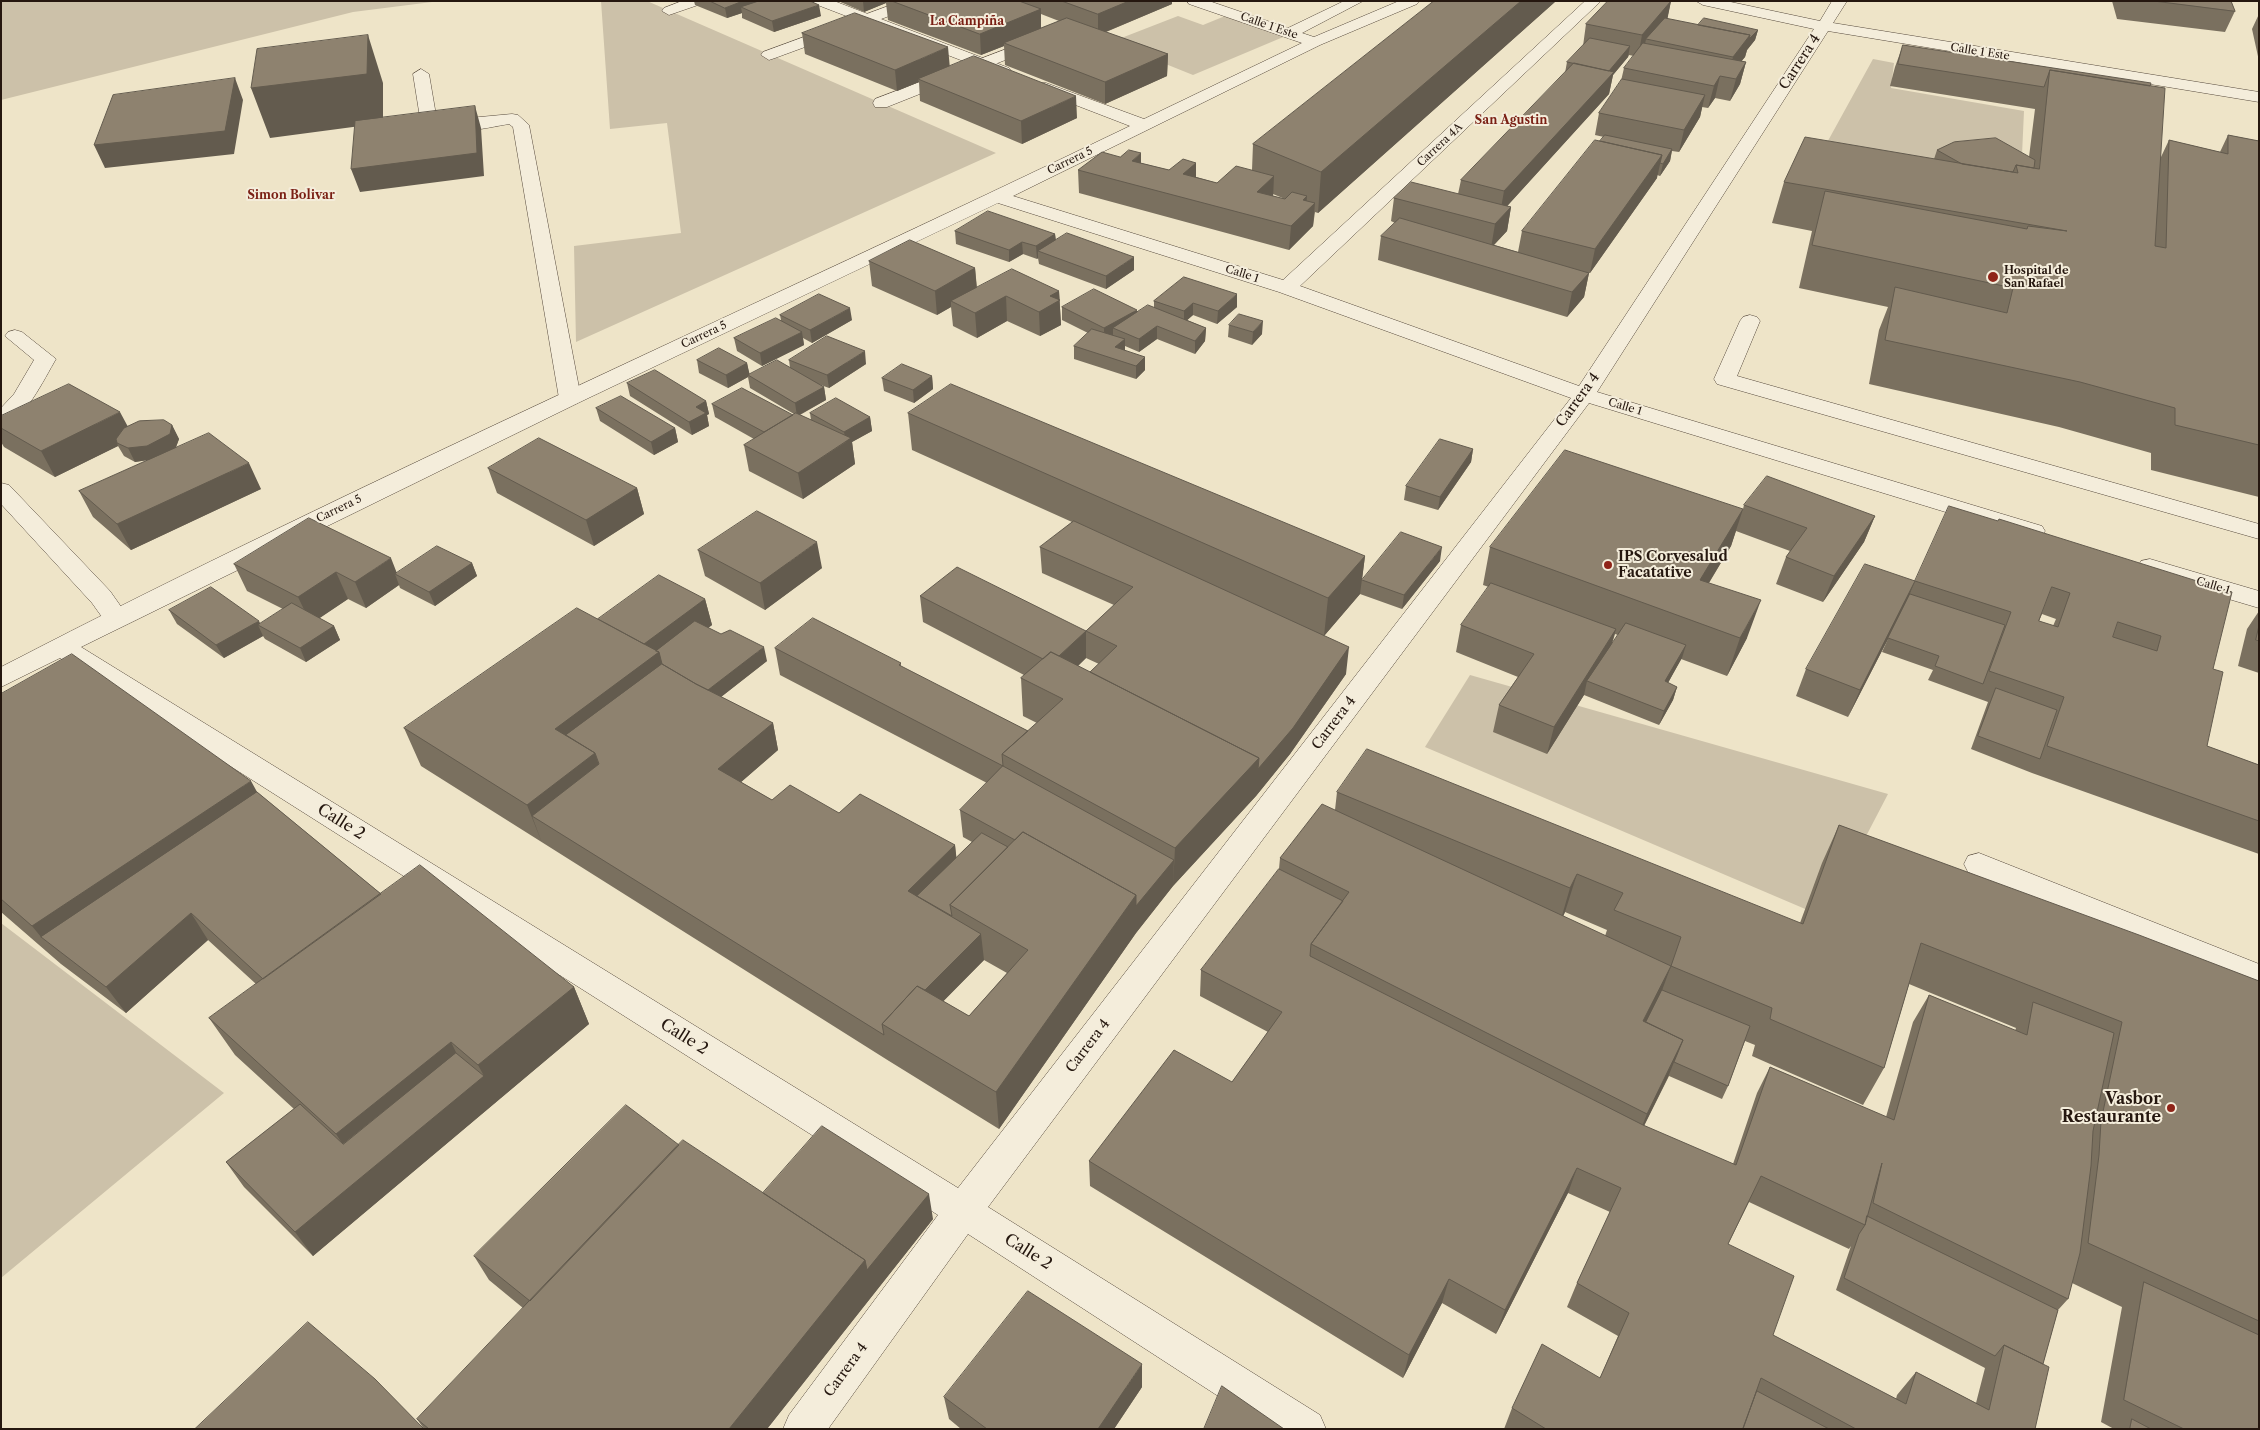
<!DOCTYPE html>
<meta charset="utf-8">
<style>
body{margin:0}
#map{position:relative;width:2260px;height:1430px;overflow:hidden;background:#eee4c8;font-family:"Libre Caslon Text",serif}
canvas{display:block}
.frame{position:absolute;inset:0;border:2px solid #25170f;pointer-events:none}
</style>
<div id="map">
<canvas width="2260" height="1430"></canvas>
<div class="frame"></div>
</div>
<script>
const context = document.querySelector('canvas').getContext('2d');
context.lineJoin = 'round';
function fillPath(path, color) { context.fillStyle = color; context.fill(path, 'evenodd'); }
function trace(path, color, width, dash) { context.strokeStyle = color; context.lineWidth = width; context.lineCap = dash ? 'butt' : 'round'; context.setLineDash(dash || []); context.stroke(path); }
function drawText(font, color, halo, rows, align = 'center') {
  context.font = font + ' "Libre Caslon Text",serif'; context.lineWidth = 4; context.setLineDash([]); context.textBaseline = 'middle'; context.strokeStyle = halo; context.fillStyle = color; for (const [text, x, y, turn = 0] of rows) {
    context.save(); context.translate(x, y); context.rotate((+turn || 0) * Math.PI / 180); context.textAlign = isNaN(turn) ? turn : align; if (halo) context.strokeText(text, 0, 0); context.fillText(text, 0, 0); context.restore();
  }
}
fillPath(new Path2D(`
 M1,1h439l-87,11 -352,88z
 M601,1h46l349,152 -420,189 -2,-96 107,-13 -14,-110 -57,6z
 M1230,14l58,21 -95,40 -82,-33 67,-26 25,9z
 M1873,59l21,4 -3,25 133,23 -3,66 -208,-9z
 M1470,675l418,119 -64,123 -399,-170z
 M1,923l223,170 -223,185z`), '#ccc1a9');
const lane = new Path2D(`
 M682,1h21l-2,3 -32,11 -7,-4 2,-3z
 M902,1h22l-2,3 -147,54 -6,2 -8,-5 2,-3z
 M1038,37l5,2 3,3 -3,3 -156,62h-12l-2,-4 2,-4z
 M421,69l8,5 8,47 75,-7 6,1 11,10 52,273 -3,5 -8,2 -8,-2 -3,-5 -46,-271 -4,-3c-19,3 -77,17 -88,0l-8,-50z
 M1750,315l7,2 3,4 -23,55 522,148v15l-542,-155 -3,-5 26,-58 3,-4z
 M15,330l7,2 34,27c-12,20 -32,63 -55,69v-20l13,-14 20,-34 -29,-24 3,-4z
 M1,483l8,2 101,106 19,27 -4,6 -9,2 -9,-2 -15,-21 -91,-99z
 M1979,853l280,111v27l-291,-119 -4,-8 4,-8z`);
const street = new Path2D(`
 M813,1h21l175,67 2,3 -8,5 -6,-2 -182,-70z
 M1187,1h22l79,27 56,-27h19l-61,32 12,4 85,-36h20l-2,3 -97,41 -307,151 270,84 302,-279h16l-301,285 279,100 235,-357 -111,-24 -7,-4h30l94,20 12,-20h15l-14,22 426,69v10l-431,-71 -231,361 445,134 3,5 -3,5 -9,2 -9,-2 -435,-133 -601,804 332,208 6,14h-57l-301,-195 -140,195h-45l6,-14 149,-200 -878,-557 -59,29v-20c371,-192 754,-360 1129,-541l-96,-37 -2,-3 2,-3h12l98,36 158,-76 -113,-39zM998,203l281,89 292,106 -613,790 -877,-541 497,-244z
 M2150,559l109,32v17l-118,-35 -3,-6 3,-6z`);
trace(lane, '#574a3d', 1);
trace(street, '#574a3d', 1);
fillPath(lane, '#f4eddb');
fillPath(street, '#f4eddb');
fillPath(new Path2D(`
 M694,1h116l11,15 -47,16 -32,-14v-5l-15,5 -32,-13z
 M838,1h334v3l-66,28 62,22 -1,22 -62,28 -100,-39 -1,-19 -23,9 -93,-35 -2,-17 -22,9zM1041,14l18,7 -18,7z
 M1434,1h122l-238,212 -3,-1 -2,14 -24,24 -210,-57 -1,-23 63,-7 28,7 27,-7v14l21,6 35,-13 1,-26zM1273,194l12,5 -12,-3z
 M1608,1h63l-4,18 31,6 60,5 -3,10 -8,10 -2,7 -4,4 5,1 -6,22 -10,17 -15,-3 -7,10 -6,-1 -2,10 -21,35 -7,-1 -2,10 -10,15 -3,-1v3l-67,95h-1l-5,24 -17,20 -189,-57 3,-24 14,-13 -4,-2 3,-23 64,-4 3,-14 104,-107 2,-11 16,-16 3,-22zM1629,55l5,1 -10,12 -3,13 -22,32 -4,22 9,2 -82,94 -4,21 -24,-7 13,-14 4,-24 -4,-1 102,-112 4,-19 15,-18z
 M2112,1h119l4,10 -10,21 -108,-13z
 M2259,14v47l-7,-32z
 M802,33l148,34 127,51 -55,26 -102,-43 -1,-19 -22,9 -92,-37z
 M1903,45l247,41 11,71 8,-17 51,12 8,-17 31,6v356l-108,-27v-17l-92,-26 -190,-43 10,-54 9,-23 -89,-19 13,-57 -40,-8 12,-41 150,-23 3,-9 92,7 6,-48 -145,-23 5,-19z
 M955,231l100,3 1,6 78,30 -28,19 -67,-25 -1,-6 -1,1 -14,-5 -14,8 -53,-18z
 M869,261l106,7 2,20 82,3 2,34 -21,11 -33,-15 -30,17 -24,-12 -2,-19 -14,8 -65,-29z
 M1184,277l53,30 -20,17 -24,-9 -6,5 19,8 -1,13 -10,13 -38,-15 -18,13 -14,-6v4l20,20 -9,9 -62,-20v-13l14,-13 -26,-13v-13l75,5 17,-4v-7z
 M780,315l72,5 -40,23 -9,-5 1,7 -42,21 -25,-15 -3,-13 47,-18z
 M1229,325l33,9 -10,11 -24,-8z
 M697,360l50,3 2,11 41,-6 -1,-8 77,4 -37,24 -11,-4 6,3 2,13 -26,15 11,5 -1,-7 60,4 2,14 -20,11 3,22 -52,35 -54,-28 -5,-26 10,-6 -39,-22 -3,-13 81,11 1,-1 -44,-26 -2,-11 -20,11 -29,-15z
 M932,376l1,13 -19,14 -30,-12 -2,-13z
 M627,383l79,18 3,13 -2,1 2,11 -17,9 -62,-39z
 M596,408l79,20 3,14 -24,13 -54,-34z
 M908,413l457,143 -3,24 78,-19 -38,48 -42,-15 -36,42 22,38 -56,80 -34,42 -83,90 -37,47 -137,196 -110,-68 -468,-295 -17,-38 301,-129 7,26 -4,3 59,33 -46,36 52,26 5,27 -37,32 31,18 67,13 116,32 1,13 16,-16 -9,-5 -3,-27 27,-27 -207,-108 -5,-27 126,15v4l127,64 9,-8 -14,-7 -2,-38 3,-3 -101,-53 -3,-26 166,35 28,-26 -72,-32 -2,-26 32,-25 -160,-72zM1086,658l13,6 -9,8 -12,-6zM984,960l23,13 -38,43 -26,-15z
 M1,416l127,11 44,-2 7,14 -3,8 85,42 -130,61 -38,-33 -14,-26 69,-31 -13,2 -11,-6 -6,-10 -63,31 -51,-30 -3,-5z
 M1473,449l-2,13 -33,48 -34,-10 2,-14z
 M488,468l149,20 7,26 -50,32 -97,-53z
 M1744,505l131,11 -11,26 -41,60 -47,-18 10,-27 4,-6 -54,-20 -5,15 -22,37 38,55 -20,38 -46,-17 -13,24 9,4 -4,13 -14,25 -75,-30 -37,59 -54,-22 6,-27 19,-28 -62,-25 5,-27 28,-38 -6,-2 7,-38 253,-38zM1615,634l3,1 -6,9z
 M1998,521l215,148 -6,77 52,19v89l-227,-81 -61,-24 17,-47 -60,-22 5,-10 -51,-18 7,-15 -41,80 -52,-21 10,-27 109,-88zM2042,614l14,5 -3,7 -14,-5z
 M698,550l124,18 -57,42 -60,-34z
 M472,563l5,13 -42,30 -35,-18 -1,-3 -33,23 -18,-9 -29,19 15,8 6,14 -34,22 -41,-23 -2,-3 -39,22 -47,-34 -8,-14 91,14 23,-15 -36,-18 -13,-27 163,9z
 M2259,611v62l-21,-7 9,-37z
 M1,694l256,98 124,102 193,93 15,37 -276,232 -69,-69 -18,-25 68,-53 -59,-54 -26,-37 47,-34 -48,-44 -82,73 -65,-49 -60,-52z
 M1337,792l463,131 22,-60 17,-38 420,156v448h-145l-13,-7 21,-115 -50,-24 -4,16 -10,11 -15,54 -8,65h-531l8,-21 88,-30 18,-42 -51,-29 10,-24 33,-71 -42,-19 -72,141 -54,-31 -39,75 -313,-192 -1,-25 143,-79 36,-50 -68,-36 1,-26 78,-101 1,-11 55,-48zM1565,912l42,18 -2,6 -42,-20zM1909,984l107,44 -1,3 -86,-36 -16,27 -27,95 -116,-50 -13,26 -24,71 -89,-38 25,-50 53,23 6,-13 17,-45 10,4 -3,11 111,49 21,-37zM1749,1202l100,47 2,-3 -15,44 149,78 -9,35 -60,-31 -19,23 -1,4 -123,-64 -45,-91z
 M679,1145l84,48 170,26 -166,210h-343l-7,-10 106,-111 -34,-28 -15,-24z
 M1142,1387l-28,42h-153l-12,-10 -5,-22z`), '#7a705f');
fillPath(new Path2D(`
 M743,1h32l-34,6 1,6 -15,5 -2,-10z
 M863,1h23v2l-22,9z
 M1129,1h43v3l-74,31v-21z
 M1521,1h35l-238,212 3,-41z
 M1671,1l-4,20 -21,18 -2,10 -6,8 4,-22z
 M819,5l2,11 -47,16 -2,-11z
 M1041,9v21l-37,13v3l-23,9 -1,-21z
 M1758,30l-3,10 -8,10 -2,7 -17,21 5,-21 17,-22z
 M368,35l15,48v40l-113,15 -19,-50z
 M1630,46l-2,11 -15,18 -4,19 -109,120 4,-23z
 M948,47l2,22 -32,10 1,3 -22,9 -2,-21z
 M1168,54l-1,22 -62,28v-22z
 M1746,62l-6,22 -10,17 6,-22z
 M1720,76l-5,22 -7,10 6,-22z
 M235,78l8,22 -9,54 -129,14 -11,-23z
 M1705,95l-5,22 -21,35 5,-22z
 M1076,96l1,22 -55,26 -1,-23z
 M475,106l6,22 3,48 -124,16 -9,-23z
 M1672,149l-2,12 -10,15 3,-12z
 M1141,153v23l-9,-15z
 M1662,155l-5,23 -67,95 5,-24z
 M1196,163v23l-13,-12z
 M1274,176l-1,23 -16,-7z
 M1307,196l-1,15 9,-8 -2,23 -24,24 2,-24 12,-26z
 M1511,207l-4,24 -16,17 4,-24z
 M1055,234l1,12 -18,5v7l-1,1 -1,-13z
 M1022,242l1,12 -14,8v-12z
 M1134,257v13l-28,19v-13z
 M975,268l2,25 -26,8v6l-14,8 -2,-24z
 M1589,273l-5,24 -17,20 5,-25z
 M1059,291l2,34 -21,11 -1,-24 11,-16z
 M1237,294v13l-20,17 1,-13z
 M1006,296l1,25 -30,17 -2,-25z
 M1193,303v12l-9,8v-12z
 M850,308l2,12 -40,23 -2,-13z
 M1137,310v12l-24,6v8l-9,5v-13z
 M1263,321l-1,13 -10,11 1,-13z
 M1157,326v13l-18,13v-13z
 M1206,328l-1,13 -10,13v-13z
 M802,332l2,13 -42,21 -2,-13z
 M1125,339v13l-10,8v-13z
 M865,351l1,13 -37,24 -2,-13z
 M1145,357v13l-9,9v-13z
 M747,363l3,13 -2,-1v2l-20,11 -2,-13z
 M932,376l1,13 -19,14 -1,-13z
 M824,387l2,13 -29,16 -2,-13z
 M706,401l3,13 -2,1 2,11 -17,9 -3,-13 7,-15z
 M120,412l14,26 -17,5 1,3 -63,31 -14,-26z
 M870,417l2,14 -20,11 3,22 -52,35 -5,-26 48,-31 -2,-10z
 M172,425l7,14 -3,8 -22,12 -19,3 -7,-14z
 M675,428l3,14 -24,13 -3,-13z
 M1473,449l-2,13 -33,48 2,-13z
 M249,463l12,26 -130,61 -14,-26z
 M637,488l7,26 -50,32 -8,-26z
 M1743,509l-12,37 -43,71 12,-37z
 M1875,516l-11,26 -41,60 11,-26z
 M817,542l5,26 -57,42 -5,-27z
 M1442,547l-2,14 -38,48 2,-14z
 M1365,556l-5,38 -36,42 4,-38z
 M391,558l7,18 -3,-2 4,11 -33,23 -11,-26z
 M472,563l5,13 -42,30 -6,-14z
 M336,572l12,27 -37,25 -13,-27z
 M1915,581l-11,27 -56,109 12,-27z
 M705,599l7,26 -50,38 7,27 -85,65 -29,-26 82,-80z
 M1761,600l-14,38 -20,38 13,-38z
 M259,621l3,6 -4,-2 5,11 -39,22 -8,-13z
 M334,626l6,14 -34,22 -6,-14z
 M1616,629l-8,27 -21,25 -3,14 -37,59 7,-27z
 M1086,631v27l-33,32 -2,-26z
 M1686,645l-4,13 -21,37 4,-14z
 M764,647l3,14 -64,50 -4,-14z
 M1349,647l-3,27 -56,80 -34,42 -83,90 2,-38z
 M1677,687l-4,13 -14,25 5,-14z
 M773,723l5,27 -53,46 -7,-27z
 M595,753l12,38 -75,25 10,27 -15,-38z
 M251,781l21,38 -231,118 -9,-11z
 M955,845l3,26 -38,39 -12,-19z
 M1174,860l-1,26 -37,47 -137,196 -3,-37 140,-197z
 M1577,874l-12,38 -6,14 11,-38z
 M191,913l17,27 -82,73 -20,-26z
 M981,934l3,26 -62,63 -4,-26z
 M1671,966l-14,38 -22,41 8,-24z
 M574,987l15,37 -276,232 -18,-24 189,-156 -6,-11z
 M1683,1040l-15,37 -36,73 15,-36z
 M451,1042l18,37 -110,90 -23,-35z
 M1577,1168l-9,25 -72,141 9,-24z
 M929,1194l4,25 -166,210h-38l136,-169z
 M1449,1279l-7,24 -39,75 6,-23z
 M1142,1364v23l-28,42h-16z`), '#635b4e');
const building = new Path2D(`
 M710,1h33l-18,7z
 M759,1h51l9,4 -47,16 -31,-14z
 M892,1h127l22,8 -61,25z
 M1062,1h67l-31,13z
 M1434,1h87l-200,171 -68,-28z
 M1608,1h63l-29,34 -56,-11z
 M2154,1h77l4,10z
 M855,13l93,34 -53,23 -93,-37z
 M1067,18l101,36 -63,28 -101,-39z
 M1665,18l85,17 -17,22 -87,-18z
 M1704,18l54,12 -9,9 1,-4 -52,-10z
 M368,35l-1,39 -116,14 6,-39z
 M1590,38l40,8 -21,25 -42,-9z
 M1643,43l103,19 -10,17 -16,-3 -6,10 -90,-18z
 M1903,45l248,38 -1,3 -100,-16 -6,17 -146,-23z
 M974,56l102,40 -55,25 -103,-42z
 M1574,63l40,9 -110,119 -43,-11z
 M2050,70l115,18 -10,158 11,2 3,-108 59,14v-19l31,6v304l-84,-20v-17l-95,-26 -195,-42 10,-53 112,26 6,-25 -201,-43 13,-54 202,38 1,-3 39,5 -283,-49 21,-45 213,36 -2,-8 23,4z
 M235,78l-10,53 -131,14 19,-50z
 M1622,79l83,16 -21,35 -85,-17z
 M475,106l2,47 -126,16 4,-48z
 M1605,135l67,14 -9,15 -3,-1 2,-8 -62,-14z
 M1996,138l39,22 -1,8 -18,-3 -3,7 -51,-8 -25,-14 17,-8z
 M1595,140l67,15 -67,94 -73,-18z
 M1129,150l12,3 -9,8 37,9 14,-11 13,4 -13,11 34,9 19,-17 38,10 -17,16 28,7 7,-7 15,4 -4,4 12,3 -24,23 -213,-56 24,-18 18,5z
 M1411,182l100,25 -16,17 -101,-26z
 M988,211l67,23 -19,12 -14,-4 -13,8 -54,-19z
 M1400,218l189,55 -17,19 -191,-56z
 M1067,233l67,24 -28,19 -68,-25z
 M910,240l65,28 -40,23 -66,-30z
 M1012,269l47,22 -9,5 10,4 -21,12 -33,-16 -31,17 -24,-12z
 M1184,277l53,17 -19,17 -25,-8 -9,8 -30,-10z
 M1094,289l43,21 -33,18 -42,-21z
 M819,294l31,14 -40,22 -30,-15z
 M1148,305l58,23 -11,13 -38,-15 -18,13 -26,-11z
 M1239,314l24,7 -10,11 -24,-7z
 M776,318l26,14 -42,21 -26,-15z
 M1092,329l33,10 -10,8 30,10 -9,9 -62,-20z
 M827,336l38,15 -38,24 -38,-15z
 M719,348l28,15 -21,12 -29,-15z
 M777,360l47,27 -29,16 -47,-28z
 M902,364l30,12 -19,14 -31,-12z
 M655,370l51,31 -10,6 10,6 -17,9 -62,-39z
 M69,384l51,28 -79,39 -40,-23v-12z
 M951,384l414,172 -37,42 -420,-185z
 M742,388l51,27 -29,17 -52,-28z
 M621,396l54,32 -24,14 -55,-34z
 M836,398l34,19 -26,15 -34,-19z
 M796,413l55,25 -53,35 -54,-28z
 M164,420l8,5 -2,9 -23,12 -19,2 -11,-5 -1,-4 8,-11 15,-7z
 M209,433l40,30 -132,61 -38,-33z
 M539,438l98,50 -51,32 -98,-52z
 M1440,439l33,10 -33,48 -34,-11z
 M1565,450l178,59 -43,71 61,20 -21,38 -250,-91z
 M1767,476l108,40 -41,60 -48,-19 21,-29 -63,-23z
 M1949,506l49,15 1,-2 233,73 -19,77 10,3 -16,74 52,19v56l-212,-75 17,-49 -75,-26 22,-59 -96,-31zM2052,587l18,6 -12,34 -19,-6zM2118,622l43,14 -4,15 -44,-14z
 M757,511l60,31 -57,41 -62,-33z
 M309,518l82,40 -36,24 -19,-10 -38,25 -64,-33z
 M1074,521l275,126 -56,81 -35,41 1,-11 -169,-86 27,-26 -31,-15 -27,25 -8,-4 -8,7 -123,-63 37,-29 129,64 47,-44 -93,-40z
 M1401,532l41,15 -38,48 -42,-15z
 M437,546l35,17 -43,29 -34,-18z
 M1865,564l50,17 -55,109 -54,-21z
 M659,575l46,24 -61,45 -46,-25z
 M1491,583l125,46 -62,98 -55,-22 35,-51 -73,-29z
 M211,587l48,34 -43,24 -47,-35z
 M1910,594l95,31 -22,59 -48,-18 4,-10 -51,-18z
 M292,603l42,23 -34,22 -42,-23z
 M577,608l82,44 -104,77 40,24 -68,52 -123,-77z
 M813,618l88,45 -2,2 129,66 -26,23 1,12 -228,-118z
 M695,621l26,13 9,-4 34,17 -56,43 -12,-6 -34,-20 -3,-12 -3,-1z
 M1626,623l60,22 -21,36 12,6 -13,24 -77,-30z
 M2259,626v15l-3,-1z
 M1051,652l208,106 -84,90 -173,-94 61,-55 -42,-21z
 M72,654l179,127 -219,145 -31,-27v-205z
 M662,664l34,20 77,39 -55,46 54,31 18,-15 49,28 21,-19 95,51 -47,46 73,43 -56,56 -8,-4 -35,38 2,11 -352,-219 67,-52 -4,-11 -29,-18z
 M1996,688l61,22 -17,49 -62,-23z
 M1367,749l436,175 36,-99 300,110 120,46v340l-171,-78 11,-88 2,-34 21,-99 -201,-79 -37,125 -114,-49 2,-11 -101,-42 -28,55 40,19 -36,74 -336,-170 38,-52 -69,-34 42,-54 349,162 10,-29 -67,-27 9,-17 -46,-19 -7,14 -233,-96z
 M1003,766l171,94 -38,46v-11l-113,-63 -8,8 -55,-30z
 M257,792l124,102 -118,85 -72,-66 -85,74 -65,-50z
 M1023,832l113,63 -140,197 -114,-68 35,-38 52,30 59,-66 -78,-45z
 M982,833l26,14 -58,58 2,11 -35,-20z
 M420,865l154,122 -96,78 -27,-23 -115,92 -127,-116z
 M1279,869l64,32 -32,43 -1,12 333,169 93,40 34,-98 124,53 35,-125 98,40 6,-33 81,31 -21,98 -2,35 -11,87 -12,46 -195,-96 9,-40 -17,62 -104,-49 -33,68 66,32 -21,59 133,69 10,-32 73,38 15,-65 45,22 -14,62h-179l-95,-51 -18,51h-197l-34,-21 30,-64 58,34 29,-65 -52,-30 44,-95 -44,-20 -72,142 -56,-31 -40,76 -320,-194 85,-111 58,32 50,-70 -81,-42z
 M1662,990l88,36 -22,60 -54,-24 9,-22 -37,-18z
 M456,1053l28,23 -189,156 -69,-70 74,-58 43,40z
 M626,1105l53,40 -149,156 -56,-45z
 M822,1126l107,68 -62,76 -2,-10 -102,-67z
 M683,1140l182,120 -136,169h-300l-12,-10z
 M1867,1216l191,94 -15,54 -39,-19 -9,11 -151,-78 15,-44 6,-9z
 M2144,1282l115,53v94h-75l-60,-29z
 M1028,1291l114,73 -44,65h-111l-43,-32z
 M308,1322l67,57 49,50h-229z
 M1222,1386l62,43h-80z
 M1757,1391l72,38h-86z
 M2132,1419l19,10h-21z`);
fillPath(building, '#8e826f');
trace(building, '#635b4e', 1);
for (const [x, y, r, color] of [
 [1993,277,6,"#8f2418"],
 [1608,565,5,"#8f2418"],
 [2171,1108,5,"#8f2418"]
]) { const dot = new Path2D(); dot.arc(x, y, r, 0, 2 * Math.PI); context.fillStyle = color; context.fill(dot); trace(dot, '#f4eddb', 2); }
drawText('11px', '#25170f', '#f4eddb', [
 ["Calle 1 Este",1269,26,19],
 ["Calle 1 Este",1980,52,9],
 ["Carrera 4A",1440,145,-43],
 ["Carrera 5",1070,161,-26],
 ["Calle 1",1242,274,18],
 ["Carrera 5",704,335,-25],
 ["Calle 1",1625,407,17],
 ["Carrera 5",339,509,-26],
 ["Calle 1",2213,586,17]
]);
drawText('bold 11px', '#25170f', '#f4eddb', [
 ["Hospital de",2004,271],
 ["San Rafael",2004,284]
], 'left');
drawText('bold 12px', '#7a1f14', '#f4eddb', [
 ["La Campiña",967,22],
 ["San Agustin",1511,121],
 ["Simon Bolivar",291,196]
]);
drawText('14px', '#25170f', '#f4eddb', [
 ["Carrera 4",1800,62,-57],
 ["Carrera 4",1578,400,-54],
 ["Carrera 4",1334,723,-53],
 ["Carrera 4",1088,1046,-53],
 ["Carrera 4",846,1370,-54]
]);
drawText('bold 14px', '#25170f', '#f4eddb', [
 ["IPS Corvesalud",1618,557],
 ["Facatative",1618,573]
], 'left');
drawText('16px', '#25170f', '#f4eddb', [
 ["Calle 2",341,822,32],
 ["Calle 2",684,1037,32],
 ["Calle 2",1028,1252,32]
]);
drawText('bold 16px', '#25170f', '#f4eddb', [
 ["Vasbor",2161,1099],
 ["Restaurante",2161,1117]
], 'right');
</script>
